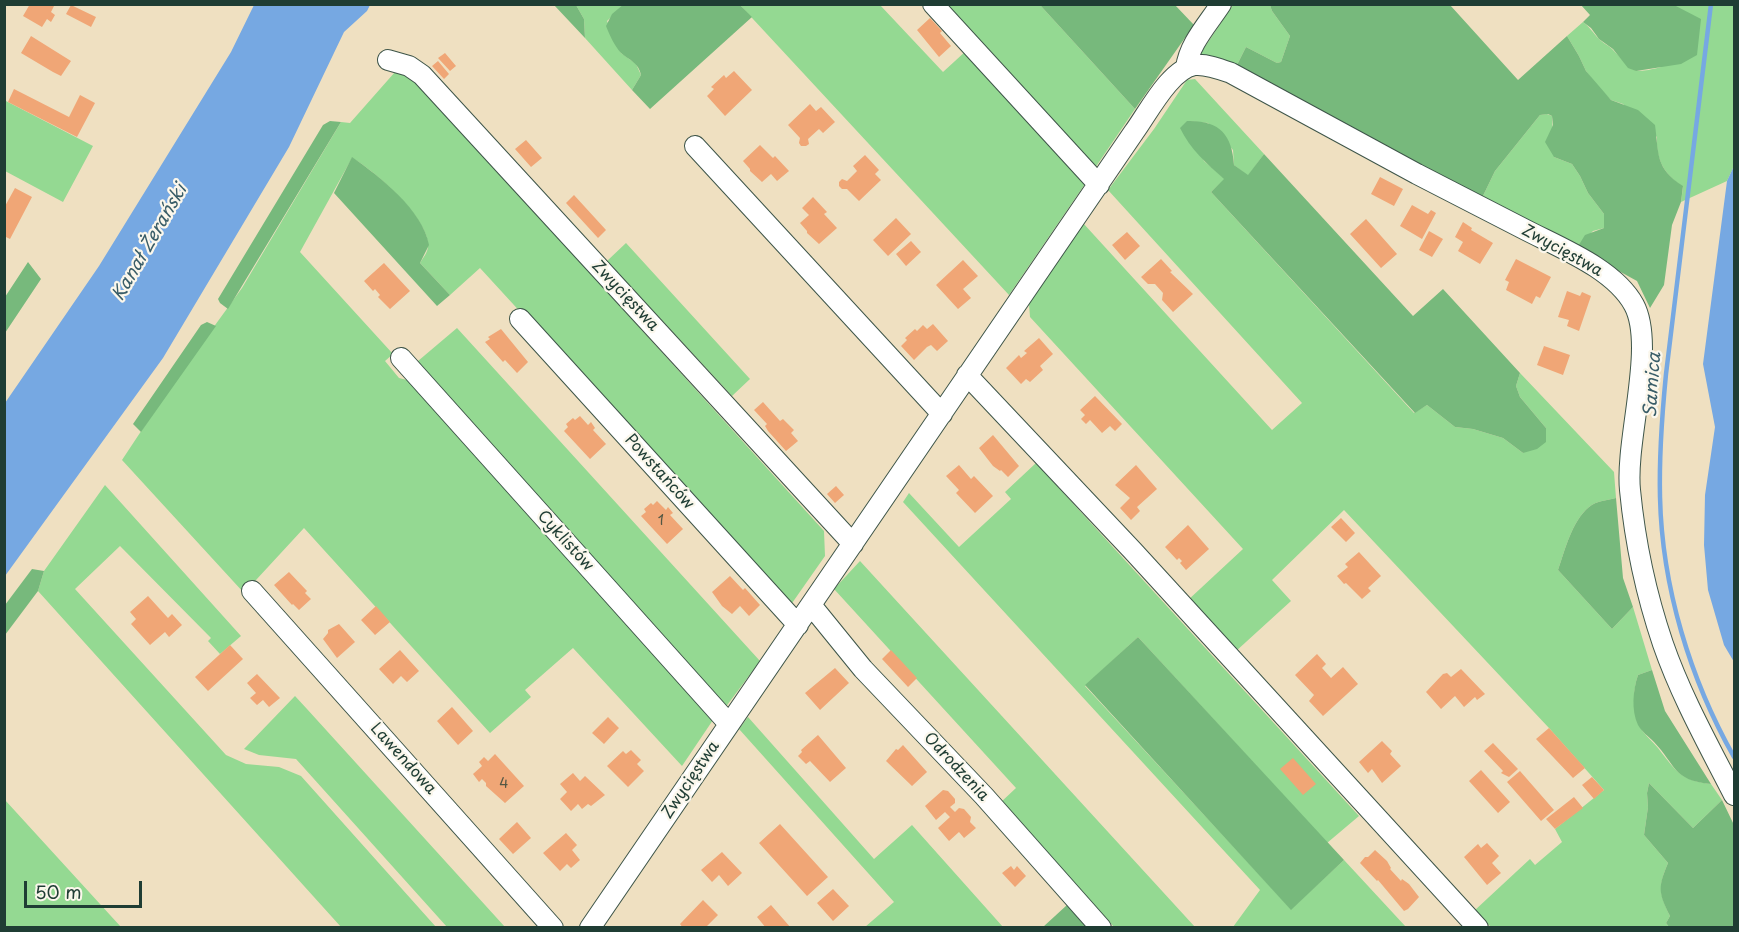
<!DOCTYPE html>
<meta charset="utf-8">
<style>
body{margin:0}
#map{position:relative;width:1739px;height:932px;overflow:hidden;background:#efe0c1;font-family:"Playpen Sans",sans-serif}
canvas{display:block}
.frame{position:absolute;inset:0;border:6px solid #1f3d34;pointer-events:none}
.scale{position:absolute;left:24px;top:881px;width:118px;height:27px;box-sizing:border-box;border:3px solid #1f3d34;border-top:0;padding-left:8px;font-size:18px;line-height:21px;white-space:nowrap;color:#1f3d34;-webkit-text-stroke:4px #fbf7ec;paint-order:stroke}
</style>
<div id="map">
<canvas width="1739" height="932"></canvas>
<div class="frame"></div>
<div class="scale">50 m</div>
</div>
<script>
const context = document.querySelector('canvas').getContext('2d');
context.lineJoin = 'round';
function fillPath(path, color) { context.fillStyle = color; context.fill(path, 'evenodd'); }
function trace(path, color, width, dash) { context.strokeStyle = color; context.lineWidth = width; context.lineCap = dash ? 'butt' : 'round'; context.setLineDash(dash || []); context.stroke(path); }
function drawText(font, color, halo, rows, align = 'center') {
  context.font = font + ' "Playpen Sans",sans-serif'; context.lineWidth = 4.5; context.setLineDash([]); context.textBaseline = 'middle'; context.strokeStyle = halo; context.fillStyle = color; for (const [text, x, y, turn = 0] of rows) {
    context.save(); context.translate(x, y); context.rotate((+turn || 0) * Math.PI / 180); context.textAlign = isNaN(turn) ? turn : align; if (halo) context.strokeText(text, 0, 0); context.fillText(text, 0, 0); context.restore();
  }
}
fillPath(new Path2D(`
 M576,5h48l-17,16 14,32 15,11 5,11 -9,15 -47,-52 -1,-19z
 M740,5h140l63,67 24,-22 120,131 -78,114z
 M940,5h100l95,104 -42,62z
 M1233,5h37l2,6 18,25 -9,26 -4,1 -31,-16 -11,22 -35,-15z
 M1674,5h60v161l-7,15 -46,21 2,-15c-19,-13 -27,-27 -26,-50l-34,-33 -12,-4 -14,-14 -11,-15 -7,-15 -12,-20 16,-14c7,5 10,11 16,17 5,5 11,7 15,12 20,20 16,24 47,16l14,-61z
 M395,72l19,7 410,452 1,25 -35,50 -310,-338 -30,27 -30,-32c3,-5 8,-11 8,-17 2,-27 -55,-77 -76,-88l-52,94 93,102 -8,7 14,17 8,2 308,337 -33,49 -109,-118 -48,42 6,7 -41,36 -186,-205 -60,65 -122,-133 51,-77 69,-95 99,-166 9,1z
 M1195,79l69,75 -16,22 -14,-11 -1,-15 -25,-27 -21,-2 17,40 21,18 -14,13 203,221 13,-8 28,22 18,2 30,9 20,15 23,-25 -26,-31 -4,-11 4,-13 94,99 2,26c-8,2 -20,3 -27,9 -17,14 -24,43 -31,63l54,59 21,-22 19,63 -14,5c-6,18 -6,43 7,59 4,5 9,9 13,14 18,23 22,32 53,36l11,16 -29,28 -44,-45 -2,10 1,14 -4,28 24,28c-10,24 -9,30 2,53l-4,7 3,4h-178l-17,-16 56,-52 5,6 27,-23 -7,-13 49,-39 -55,-62 -205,-218 -72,70 19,21 -56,51 -48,-51 56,-52 -213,-232 -1,-13 54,-81 189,207 30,-27 -194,-213 46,-61 33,-49z
 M4,100l89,46 -30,56 -58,-31z
 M1547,114l5,2 2,41 18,7 8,12 8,17 16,21v14l-11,3 -16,17 -96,-48 14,-29 45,-56z
 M626,243l124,136 -18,17 -125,-135z
 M457,328l303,333 -35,47 -308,-339 1,-8z
 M1036,463l323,353 -32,27 -189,-206 -53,49 206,223 53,-49 62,67h-173l27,-37 -357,-388 6,-9 50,54 52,-48 -6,-7z
 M105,485l136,151 -21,18 -12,-13 3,-3 -91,-92 -45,43 151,166 20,9 33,3 22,9 135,151h-95l-303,-336 6,-20z
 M860,561l335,366h-81l-114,-124 16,-15 -182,-199z
 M295,696l12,13 198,218h-58l-151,-168 -37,-4 -15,-6z
 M748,717l126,142 38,-34 91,102h-138l29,-25 -155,-173z
 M5,800l116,127h-116z`), '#94d992');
fillPath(new Path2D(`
 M624,4l116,1 12,12 -102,92 -18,-19 9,-15c-2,-12 -12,-15 -20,-22 -7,-8 -11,-17 -15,-27l6,-12z
 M554,5h22l8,14 1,19z
 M1040,5h135l19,20 -59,84z
 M1270,5h180l68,75 49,-44 12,20 7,15 25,29 27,10 17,15c4,29 0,43 28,61l-2,16 -9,23 -8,60 -14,23 -13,-27 -60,-33 8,-13 19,-7v-14l-16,-21 -8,-17 -8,-12 -18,-7 -9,-15 8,-17 -1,-9 -4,-2 -8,1 -45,56 -14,29 -246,-131 11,-22 31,16 4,-1 9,-26 -18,-25z
 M1581,5h93l27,14 -4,36 -16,9 -45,7 -8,-3 -15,-19 -14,-10 -8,-11 -8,-6 7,-7z
 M330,121l11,1 -113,187 -8,-6 -2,-4 105,-174z
 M1187,121c32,-1 45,13 47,44l14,10 16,-21 149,162 30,-27 77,84 -4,13 4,11 26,31v14l-9,7 -14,4 -20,-15 -30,-9 -18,-2 -28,-22 -12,8 -204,-221 13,-13c-17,-15 -34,-30 -44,-51z
 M352,157c27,19 71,53 77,88l-9,18 30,32 -13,11 -103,-113z
 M28,262l13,17 -36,54v-36z
 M207,322l9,4 -75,106 -8,-8 68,-99z
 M1616,498l7,80 10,29 -21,22 -54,-59c7,-20 14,-49 31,-63 7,-6 19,-7 27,-9z
 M32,569l12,2 -6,20 -33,44v-30z
 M1138,637l206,223 -53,50 -206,-225z
 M1652,670l13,41 46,73c-39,-4 -34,-18 -57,-42 -6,-6 -12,-10 -16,-17 -7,-15 -5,-35 0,-50z
 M1649,783l44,45 29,-28 12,25v102h-65l-3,-4 4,-7c-12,-24 -12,-29 -2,-53l-24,-28 4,-28 -1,-14z
 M1067,905l20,22h-44z`), '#77b97c');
fillPath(new Path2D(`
 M254,5h116l-3,6 -23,21 -55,115 -126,211 -158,218v-173l94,-137 132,-214z
 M1734,166v496l-10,-17 -16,-55 -4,-45 1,-50 10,-68 -12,-63 24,-183z`), '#76a8e2');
trace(new Path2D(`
 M1711,4l-45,370c-4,41 -7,82 -6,123 2,90 30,182 74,260`), '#76a8e2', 4.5);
fillPath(new Path2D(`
 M30,4h21l3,2 -3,6 4,3 -4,7 -4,-3 -5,8 -19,-11z
 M71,5l25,12 -5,10 -25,-13z
 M930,18l12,13 -2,2 11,13 -12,11 -22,-27z
 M31,36l40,25 -10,15 -8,-4 -32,-19z
 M445,53l11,13 -6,5 -12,-13z
 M438,61l11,13 -5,5 -12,-13z
 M734,71l18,19 -27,26 -18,-20 7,-7 -3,-2 13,-12 2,3z
 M14,89l55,28 11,-22 15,8 -18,34 -69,-35z
 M810,104l6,7 5,-4 14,15 -12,11 -4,-4 -11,10 1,5 -3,2h-5l-2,-3 1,-5 -12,-13z
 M526,140l16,18 -11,9 -16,-18z
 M760,145l13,13 2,-2 14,15 -12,10 -6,-7 -9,8 -12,-11v-2l-7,-8z
 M865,155l14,15 -4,4 6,6 -22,21 -12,-12h-5l-3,-3v-4l3,-3 5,2 10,-10 -4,-5z
 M1380,177l23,12 -9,17 -23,-12z
 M15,188l17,9 -22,42 -6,-3v-28z
 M574,195l32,35 -8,8 -32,-35z
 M813,197l14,15 -3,2 13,14 -18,16 -12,-11v-2l-7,-8 9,-8 -7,-7z
 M1412,205l16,9 3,-4 5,3 -14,26 -22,-13z
 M896,218l15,16 -23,22 -15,-16z
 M1366,219l31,35 -16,14 -31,-34z
 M1463,222l9,6 -1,2 22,13 -13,21 -22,-13 5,-9 -8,-5z
 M1429,231l14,8 -11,18 -13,-7z
 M1127,232l13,14 -15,14 -13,-15z
 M911,241l10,11 -15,14 -10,-12z
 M1161,259l11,12 -2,1 23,22 -20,18 -11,-12 1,-7 -8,-9h-7l-7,-7z
 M1516,259l35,18 -11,21 -4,-2 -4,8 -26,-14 3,-8 -4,-2z
 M963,260l15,16 -15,13 8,9 -13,11 -22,-24z
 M384,263l26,28 -20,18 -12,-12 2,-2 -5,-6 -2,2 -9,-10z
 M1567,291l13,5 2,-4 9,4 -12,35 -12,-5 2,-6 -11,-3z
 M933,324l15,17 -11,10 -6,-6 -4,2 -13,13 -13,-14 6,-6 -2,-2 10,-9 2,2 6,-6 4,4z
 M501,329l27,33 -11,11 -12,-13 -2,2 -18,-20 5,-3 -2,-2z
 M1039,338l14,16 -13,12 3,4 -13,12 -4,-3 -5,5 -15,-16 13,-13 2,3 6,-5 -3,-2z
 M1544,346l26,9 -7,20 -26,-10z
 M1095,396l27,28 -7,7 -5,-5 -8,7 -12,-13 -4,4 -5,-5 4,-4 -5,-5z
 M763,402l17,19 3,-2 11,11 -3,3 7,8 -12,10 -18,-20 -3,-5 2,-2 -13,-14z
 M580,416l8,9 3,-3 4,6 -2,2 13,14 -16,15 -26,-28 4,-4 -2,-3 7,-6 2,2z
 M993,435l26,31 -11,11 -7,-7 -1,1 -7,-5 -14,-18z
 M959,465l12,14 3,-3 19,20 -18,17 -19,-20 3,-3 -13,-14z
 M1136,465l21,24 -20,18 3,4 -9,9 -11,-12 10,-10 -15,-13z
 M836,486l8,9 -9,8 -8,-9z
 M657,501l9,9 2,-3 5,6 -3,2 13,14 -16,15 -26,-28 5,-4 -2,-3 7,-6 2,2z
 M1341,518l14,15 -9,9 -15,-15z
 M1188,525l21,24 -23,21 -6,-7 2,-2 -3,-3 -2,2 -12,-13z
 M1359,552l22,24 -13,12 3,3 -9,8 -16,-16 -2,1 -7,-8 11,-9 -3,-3z
 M289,572l18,19 -2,2 6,6 -12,11 -6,-6 -1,1 -18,-20z
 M730,576l13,14 2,-2 15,17 -11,11 -9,-10 -8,8 -10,-8 -10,-14z
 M148,596l20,22 4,-4 10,11 -13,12 -4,-5 -15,13 -19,-21 5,-5 -6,-7z
 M376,606l14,16 -15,13 -14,-15z
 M339,624l16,18 -18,16 -14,-19 5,-6v-3z
 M230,645l13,14 -35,32 -13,-14z
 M400,650l19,21 -12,11 -6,-6 -8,8 -14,-15z
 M891,650l26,28 -9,9 -26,-28z
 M1317,654l9,10 -4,4 9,10 12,-11 15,17 -35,32 -14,-15 5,-6 -19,-20z
 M835,668l14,15 -29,27 -15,-17z
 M1461,669l24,25 -8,6 -2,-3 -11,10 -9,-11 -14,13 -15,-17 17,-18 4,-1 4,4z
 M257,674l23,24 -11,9 -6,-7 -6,5 -7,-7 6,-5 -9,-10z
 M452,707l21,24 -15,14 -21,-24z
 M608,717l11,11 -15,16 -12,-11z
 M1549,728l36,40 -12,10 -37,-39z
 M818,735l28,33 -16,14 -20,-21 -4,3 -8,-8 4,-4 -1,-2z
 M1382,741l10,10 -2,3 11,12 -19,17 -10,-14 -4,4 -9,-11z
 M1493,743l25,26 -9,8 -8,-4 2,-2 -19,-20z
 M903,745l24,27 -15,14 -26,-25 10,-12 2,1z
 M631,750l10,10 -4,4 7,7 -16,16 -21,-21 16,-15 3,3z
 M495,754l29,32 -19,17 -19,-17v-3l-4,-4 -3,3 -6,-8 9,-8 -3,-4 5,-5 4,4z
 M1293,758l23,26 -13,11 -23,-26z
 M1481,770l29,32 -12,11 -29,-32z
 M1520,771l34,39 -13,11 -34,-39z
 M573,773l7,8 5,-5 20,19 -14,11 -3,-2 -6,5 -4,-5 -7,7 -11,-12 7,-7 -7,-8z
 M1592,777l12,13 -10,9 -12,-14z
 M943,790l5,1 7,8v4l-5,4 5,5 4,-4 5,1 7,8 -1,5 6,6 -12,10 -5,-6 -10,9 -11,-13 12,-11 -5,-5 -9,8 -11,-14z
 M1574,797l9,11 -28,21 -9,-10z
 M517,822l14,16 -18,16 -14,-15z
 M780,824l48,53 -21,19 -48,-53z
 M566,833l11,12 -5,5 8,10 -9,8 -4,-4 -7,7 -17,-18z
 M1487,843l12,13 -7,7 9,10 -14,12 -23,-28 14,-13 3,4z
 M1375,850l12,11 4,7 -1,1 11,12 1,-2 7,5 10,13 -11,12 -4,2 -26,-31 -1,1 -17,-18 5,-6h3z
 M722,852l20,21 -14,13 -9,-11 -7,7 -11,-12z
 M1011,866l3,4 3,-4 9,10 -11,11 -13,-14z
 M833,889l16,17 -16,15 -16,-18z
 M703,900l15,15 -13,13h-22l-3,-4z
 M771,905l20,23h-25l-9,-11z`), '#f0a676');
const minor = new Path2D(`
 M933,4l166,181
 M388,60l21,6 13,9 431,469
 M1186,68c3,-24 22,-44 35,-64
 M695,146l247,268
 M520,319l278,306
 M401,358l328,366
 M967,375l166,176 345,377
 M252,591l301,337
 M811,605l52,64 121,127 117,132
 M590,928l544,-796c14,-19 36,-63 61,-67 12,-1 25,4 36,8 62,34 124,68 186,101 35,18 70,36 105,54 36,19 92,40 112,77 22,41 -9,135 -4,185 5,52 16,104 33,154 18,52 46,102 71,151`);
trace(minor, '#3e5549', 22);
trace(minor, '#fff', 20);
drawText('14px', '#535744', null, [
 ["1",661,521],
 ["4",504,784]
]);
drawText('16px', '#1f3d34', '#fbf7ec', [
 ["Zwycięstwa",1562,251,29],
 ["Zwycięstwa",625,296,47],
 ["Powstańców",659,472,48],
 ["Cyklistów",565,541,48],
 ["Lawendowa",403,759,48],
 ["Odrodzenia",956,767,47],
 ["Zwycięstwa",691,780,-56]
]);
drawText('italic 18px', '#395d68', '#fbf7ec', [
 ["Kanał Żerański",150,243,-60],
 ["Samica",1653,385,-86]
]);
</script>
